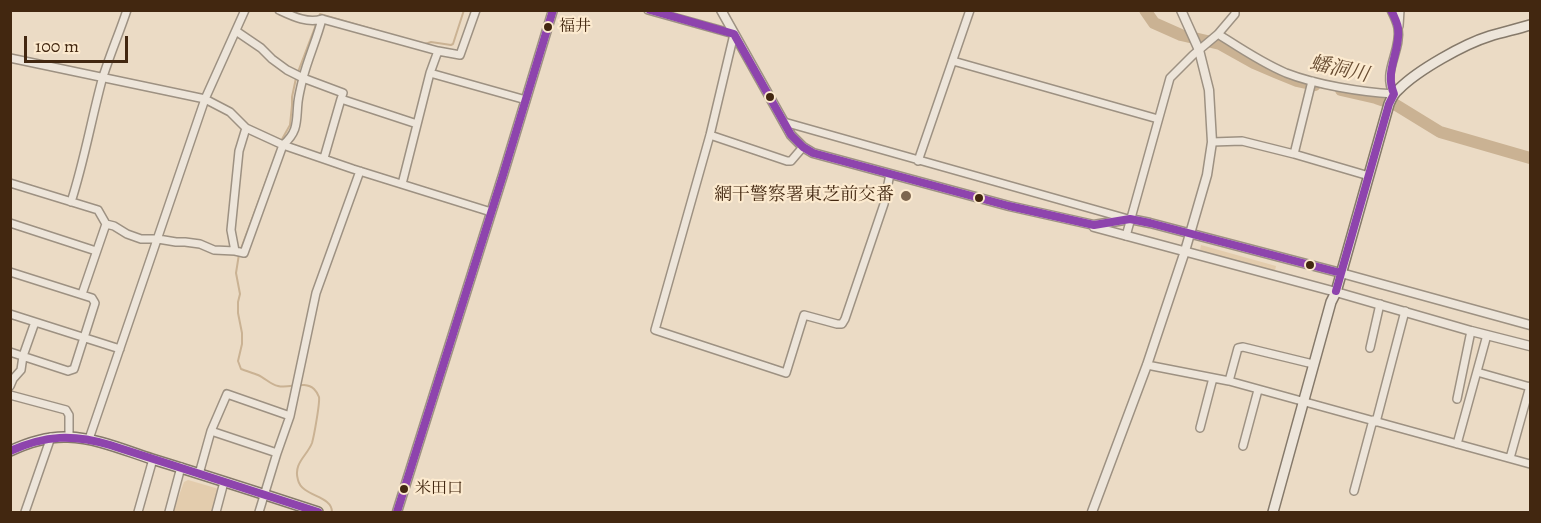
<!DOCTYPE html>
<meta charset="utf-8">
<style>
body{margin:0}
#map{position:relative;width:1541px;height:523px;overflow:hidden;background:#ebdbc5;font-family:Alegreya,serif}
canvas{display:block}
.frame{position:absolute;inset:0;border:12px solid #422710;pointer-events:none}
.scale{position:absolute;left:24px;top:36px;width:104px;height:27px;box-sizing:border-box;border:3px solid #422710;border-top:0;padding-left:8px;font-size:18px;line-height:21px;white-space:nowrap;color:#422710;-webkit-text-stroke:4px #fceacf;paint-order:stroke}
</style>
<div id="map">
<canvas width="1541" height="523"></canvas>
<div class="frame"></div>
<div class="scale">100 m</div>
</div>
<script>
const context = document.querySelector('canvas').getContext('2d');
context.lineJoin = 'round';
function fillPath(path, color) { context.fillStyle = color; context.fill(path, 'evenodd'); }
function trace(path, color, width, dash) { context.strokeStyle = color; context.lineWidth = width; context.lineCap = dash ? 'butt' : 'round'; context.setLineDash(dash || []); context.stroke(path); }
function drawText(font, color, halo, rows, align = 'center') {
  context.font = font + ' Alegreya,"Noto Serif JP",serif'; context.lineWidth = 4.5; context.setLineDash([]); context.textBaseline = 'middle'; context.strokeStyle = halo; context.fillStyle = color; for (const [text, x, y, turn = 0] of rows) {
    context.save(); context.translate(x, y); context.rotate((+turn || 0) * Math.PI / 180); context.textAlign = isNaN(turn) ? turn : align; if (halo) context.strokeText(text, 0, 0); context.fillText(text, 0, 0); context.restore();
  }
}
fillPath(new Path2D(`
 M1201,245l75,21 -2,10 -75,-21z
 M188,480l31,9 1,2 -6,21h-41l11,-30z`), '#e3ccad');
trace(new Path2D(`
 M425,44l6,-2 20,3 2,-1 11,-34
 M298,72l22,-58 59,17
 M281,141l9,-16 2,-20v-8l4,-19
 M279,146l-40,108 -3,19 4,21 -2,8v11l4,20v11l-4,17 3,8c5,2 12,4 17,6 7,3 13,10 20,11 11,3 27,-6 36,3 2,2 4,5 5,8 1,6 -5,39 -7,46 -5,13 -19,20 -14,37 4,17 34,15 34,32`), '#cab293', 2);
trace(new Path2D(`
 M1145,10l9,13 27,12 39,9 34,19 21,9 22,9 18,4
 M1341,90l35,8 20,7 44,27 90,26`), '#cab293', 12);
const minor = new Path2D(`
 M279,10c13,6 29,14 43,9l116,32 22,4 16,-45
 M648,10l86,24 -24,101 -55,195 131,43 18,-58 33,9h5l3,-5 39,-115 6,-30
 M1391,10c3,6 6,12 7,18 4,23 -17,45 -4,66
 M1399,26l1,-16
 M236,31l25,17 11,11 15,11 16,8c5,-20 14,-39 19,-59
 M1218,34c22,14 44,29 68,39 31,12 75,19 108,21
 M10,58l195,41 25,13 16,16 37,17 70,24 138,43
 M953,61l205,58
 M430,73l96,27
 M784,122l344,97
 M710,135l77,26h4l12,-14
 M1212,142l30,-1 52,13 75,22
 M1294,154l18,-73
 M324,158l17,-59 76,25
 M918,161l52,-151
 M10,183l88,27 8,14 8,2 13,8 14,5h17l18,3h9l15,2 14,6 21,1 9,2 39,-108c16,-14 13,-24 15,-43 1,-8 3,-16 5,-24l40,15 -2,6
 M402,184l28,-111 8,-22
 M71,202c13,-40 20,-81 31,-122 7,-23 17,-46 25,-70
 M10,223l86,28
 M1126,236l44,-158 23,-23 25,-21 17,-20v-4
 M235,251l-4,-21 8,-79 7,-23
 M10,272l82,26 3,5 -21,66 -6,2 -58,-19
 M82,294l24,-70
 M10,314l110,35
 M1370,348l10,-44
 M1147,365l82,16 301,83
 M1477,372l53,15
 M1229,381l9,-33 5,-1 70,17
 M10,386l3,-7 8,-9 2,-14 12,-34
 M10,395l56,15 3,5v22
 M1457,399l14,-68
 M290,416l26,-123 44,-122
 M1376,422l29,-111
 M1200,428l13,-50
 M211,431l66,22
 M89,439l116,-340 40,-89
 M1457,444l30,-109
 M1243,446l15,-56
 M1510,458l20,-72
 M199,474l12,-43 16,-37 63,22 -13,37 -18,59
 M1354,491l19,-71
 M25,512l26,-75
 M138,512l15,-53
 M169,512l12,-45
 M216,512l8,-30`);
const tertiary = new Path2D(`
 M721,10l70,125 12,12 10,6 196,53 85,19 36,-6 20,4 191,50 189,52
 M1094,227l242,65 135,39 59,15
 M397,512l106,-337 50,-165
 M1092,512l55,-147 38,-114 22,-76 5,-33 -3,-52 -10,-40 -18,-40`);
const secondary = new Path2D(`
 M10,451c19,-9 37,-15 58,-14 29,1 56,13 84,22 55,17 111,35 166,53
 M1273,512l58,-210 5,-10 53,-188c2,-5 5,-11 10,-15 19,-19 65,-45 91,-53 13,-4 27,-7 40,-11`);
trace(minor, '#9d9182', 10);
trace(tertiary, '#9d9182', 11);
trace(secondary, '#85796a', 12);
trace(minor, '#ede5da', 7);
trace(tertiary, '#ede5da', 8);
trace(secondary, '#ede5da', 9);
trace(new Path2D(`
 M650,10l84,24 57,101 12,12 10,6 196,53 85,19 36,-6 20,4 191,50
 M1336,291l53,-187 5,-10c-10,-24 7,-42 4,-66 -1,-6 -4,-12 -7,-18
 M10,451c36,-16 63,-17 100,-6l208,67
 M397,512l106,-337 50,-165`), '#8e44ad', 8);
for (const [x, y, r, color] of [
 [548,27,5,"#422710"],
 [770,97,5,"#422710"],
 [906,196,6,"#7d664f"],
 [979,198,5,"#422710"],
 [1310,265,5,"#422710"],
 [404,489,5,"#422710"]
]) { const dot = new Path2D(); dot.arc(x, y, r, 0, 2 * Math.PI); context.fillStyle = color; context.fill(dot); trace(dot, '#fceacf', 2); }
drawText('16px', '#422710', '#fceacf', [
 ["福井",559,27],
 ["米田口",415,489]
], 'left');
drawText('18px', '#422710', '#fceacf', [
 ["網干警察署東芝前交番",894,196]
], 'right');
drawText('italic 20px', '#674b31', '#fceacf', [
 ["蟠洞川",1339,70,12]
]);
</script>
